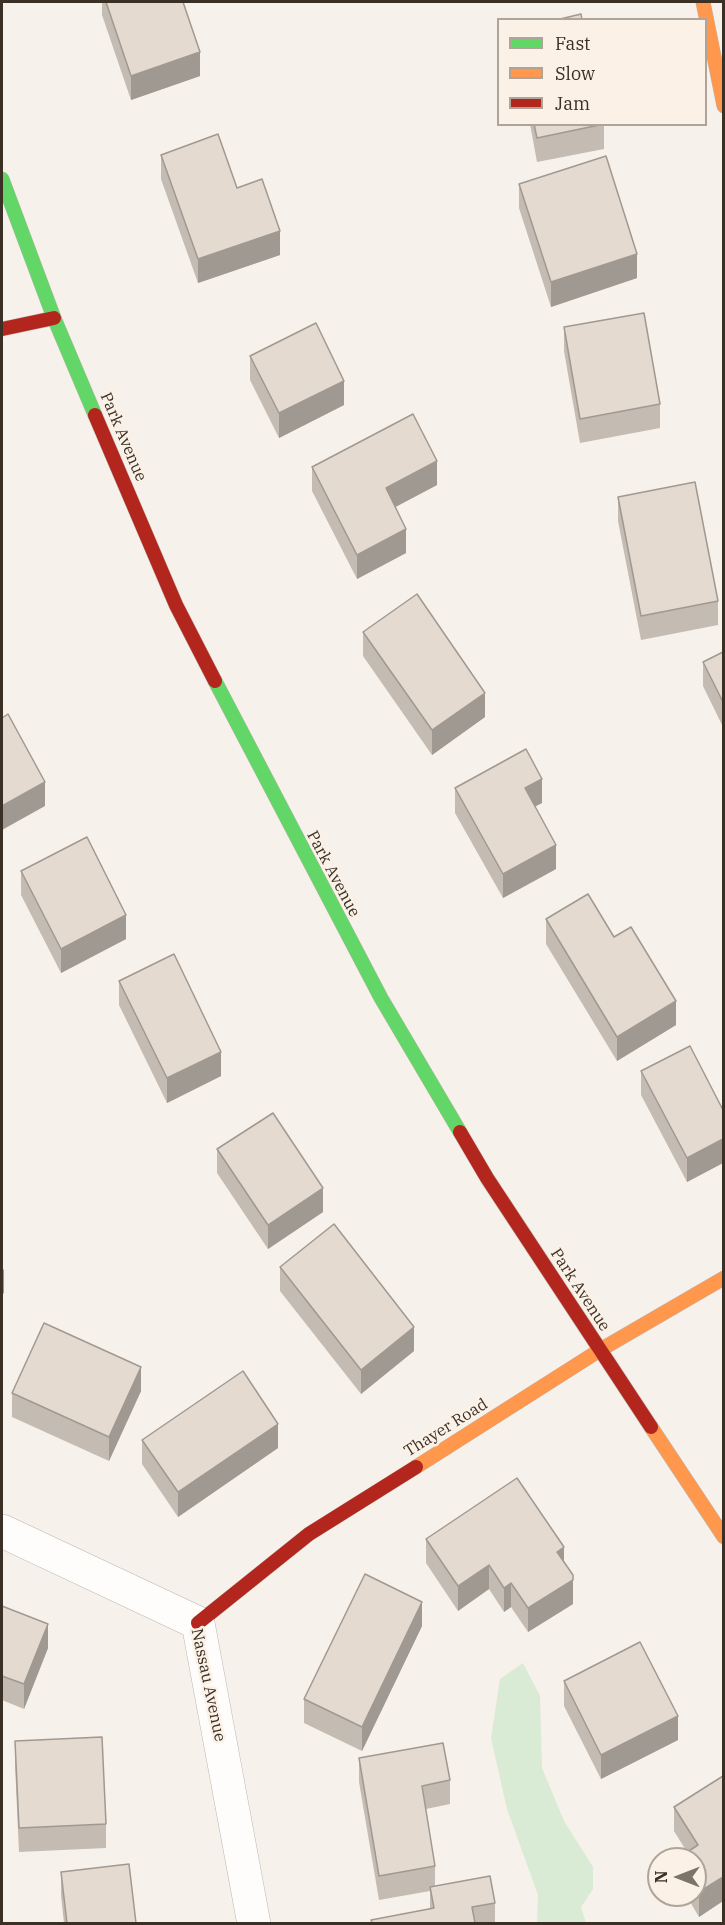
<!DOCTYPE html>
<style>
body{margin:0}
#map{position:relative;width:725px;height:1925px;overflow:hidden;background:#f6f1eb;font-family:"IBM Plex Serif",serif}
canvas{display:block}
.frame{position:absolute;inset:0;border:3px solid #3a3025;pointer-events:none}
.legend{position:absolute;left:497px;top:18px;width:210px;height:108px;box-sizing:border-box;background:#fbf1e6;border:2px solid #aea499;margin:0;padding:8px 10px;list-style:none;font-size:18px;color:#3a3025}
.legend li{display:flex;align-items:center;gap:12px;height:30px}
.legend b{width:30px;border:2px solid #aea499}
.north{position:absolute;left:647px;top:1847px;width:60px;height:60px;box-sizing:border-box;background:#fbf1e6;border:2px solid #aea499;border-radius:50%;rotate:270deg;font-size:16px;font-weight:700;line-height:24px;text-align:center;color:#3a3025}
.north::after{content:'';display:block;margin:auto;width:21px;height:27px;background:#7c746a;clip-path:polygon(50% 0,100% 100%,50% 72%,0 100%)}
</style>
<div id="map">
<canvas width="725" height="1925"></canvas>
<div class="frame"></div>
<ul class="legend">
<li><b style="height:8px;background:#63d668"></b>Fast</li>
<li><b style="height:8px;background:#ff974d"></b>Slow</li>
<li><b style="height:8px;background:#b3261e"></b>Jam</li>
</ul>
<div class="north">N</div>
</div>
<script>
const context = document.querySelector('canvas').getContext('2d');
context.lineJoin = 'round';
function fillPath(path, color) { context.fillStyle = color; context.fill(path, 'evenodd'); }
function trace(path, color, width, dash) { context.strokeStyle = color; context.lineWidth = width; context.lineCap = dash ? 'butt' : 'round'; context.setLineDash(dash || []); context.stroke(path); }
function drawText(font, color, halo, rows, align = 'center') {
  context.font = font + ' "IBM Plex Serif",serif'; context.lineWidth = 5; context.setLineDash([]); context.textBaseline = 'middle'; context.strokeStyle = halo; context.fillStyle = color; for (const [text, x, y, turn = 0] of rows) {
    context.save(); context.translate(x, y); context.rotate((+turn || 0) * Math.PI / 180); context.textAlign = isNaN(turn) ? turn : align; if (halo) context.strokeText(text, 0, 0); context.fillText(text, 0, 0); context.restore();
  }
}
fillPath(new Path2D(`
 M523,1663l17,33 2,72 22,53 29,46v22l-12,18 5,16h-49l1,-28 -31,-86 -16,-71 9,-59z`), '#d9ebd4');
const street = new Path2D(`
 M2,1531l196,92 56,301`);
const fast = new Path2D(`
 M2,179l52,139 41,97
 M215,681l166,317 79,134`);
const slow = new Path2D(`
 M703,2l21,104
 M651,1427l73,110
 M416,1467l184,-117 124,-72`);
const jam = new Path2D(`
 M2,329l52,-11
 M95,415l81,190 39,76
 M460,1132l27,46 164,249
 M198,1623l111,-89 107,-67`);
trace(street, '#bdb6ae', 34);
trace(fast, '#bdb6ae', 15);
trace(slow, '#bdb6ae', 15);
trace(jam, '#bdb6ae', 15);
trace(street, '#fefdfc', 33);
trace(fast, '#63d668', 14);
trace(slow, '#ff974d', 14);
trace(jam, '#b3261e', 14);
fillPath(new Path2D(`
 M102,2h81l17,74 -69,24 -29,-85z
 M530,124h74v25l-67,13z
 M161,155l119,100 -82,28 -37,-104z
 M519,184l118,94 -86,29 -32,-99z
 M564,327l96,77v24l-80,15 -16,-92z
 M250,356l94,49 -65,33 -29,-58z
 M312,467l125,18 -42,22 11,46 -49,26 -45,-88z
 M618,497l100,104v24l-77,15 -23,-119z
 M363,632l122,85 -53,38 -69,-99z
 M723,652v75l-20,-41v-24z
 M455,788l87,15 -7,3 21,63 -53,29 -48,-85z
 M21,871l105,68 -65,34 -40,-78z
 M546,919l130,106 -59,36 -71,-117z
 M119,981l102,95 -54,27 -48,-98z
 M641,1071l82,39v53l-36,19 -46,-87z
 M217,1149l106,63 -55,37 -51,-76z
 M280,1267l134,84 -53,43 -81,-103z
 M141,1391l-32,70 -97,-44v-24z
 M142,1440l136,8 -100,69 -36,-53z
 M426,1539l138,22 9,14v29l-45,28 -17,-25 -7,5 -15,-23 -31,22 -32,-48z
 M2,1606l46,42 -24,61 -22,-9z
 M422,1626l-60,125 -58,-28v-24z
 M564,1681l114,59 -77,39 -37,-73z
 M15,1741l91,83v24l-87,4 -4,-87z
 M359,1758l91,22v24l-24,5 9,57v21l60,16v20h-124v-3l59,-11v-18l-51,9 -20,-118z
 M723,1776v125l-24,16 -13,-22h9v-36h-17v-1l9,-6 -13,-21v-24z
 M61,1872l75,51h-72l-3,-27z`), '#c4bbb3');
fillPath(new Path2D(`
 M200,52v24l-69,24v-24z
 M280,231v24l-82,28v-24z
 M637,254v24l-86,29v-25z
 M344,381v24l-65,33v-25z
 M437,461v24l-51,27v-24z
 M406,529v24l-49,26v-24z
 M485,693v24l-53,38v-25z
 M542,779v24l-17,9v-24z
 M45,782v24l-43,24v-24z
 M556,845v24l-53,29v-24z
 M126,915v24l-65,34v-24z
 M676,1001v24l-59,36v-24z
 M221,1052v24l-54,27v-25z
 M723,1139v24l-36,19v-24z
 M323,1188v24l-55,37v-24z
 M4,1269v24l-2,2v-24z
 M414,1327v24l-53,43v-24z
 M141,1367v24l-32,70v-24z
 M278,1424v24l-100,69v-25z
 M564,1547v25l-7,-20z
 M489,1565v24l-31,22v-25z
 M573,1580v24l-45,28v-24z
 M511,1583v24l-7,5v-24z
 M422,1602v24l-60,125v-24z
 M48,1624v24l-24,61v-25z
 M678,1716v24l-77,39v-24z
 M723,1877v24l-24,16v-25z`), '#a09992');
const building = new Path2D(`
 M106,2h77l17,50 -69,24z
 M581,14l1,6h-26z
 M534,124h70l-67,14z
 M218,134l19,54 25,-9 18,52 -82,28 -37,-104z
 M606,156l31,98 -86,28 -32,-98z
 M644,313l16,91 -80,15 -16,-92z
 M316,323l28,58 -65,32 -29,-57z
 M413,414l24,47 -51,27 20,41 -49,26 -45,-88z
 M695,482l23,119 -77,15 -23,-119z
 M417,594l68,99 -53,37 -69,-98z
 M723,652v50l-20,-40z
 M8,714l37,68 -43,24v-88z
 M526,749l16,30 -17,9 31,57 -53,29 -48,-86z
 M87,837l39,78 -65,34 -40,-78z
 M588,894l26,43 17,-10 45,74 -59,36 -71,-118z
 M174,954l47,98 -54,26 -48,-97z
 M690,1046l33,64v29l-36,19 -46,-87z
 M273,1113l50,75 -55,37 -51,-76z
 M334,1224l80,103 -53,43 -81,-103z
 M44,1323l97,44 -32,70 -97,-44z
 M243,1371l35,53 -100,68 -36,-52z
 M517,1478l47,69 -7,5 16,23v5l-45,28 -17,-25 -7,5 -15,-23 -31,21 -32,-47z
 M365,1574l57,28 -60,125 -58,-28z
 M2,1606l46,18 -24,60 -22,-8z
 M640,1642l38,74 -77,39 -37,-74z
 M102,1737l4,87 -87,4 -4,-87z
 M443,1743l7,37 -28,6 13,80 -56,10 -20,-118z
 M723,1776v101l-24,15 -4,-6v-27h-17v-1l20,-13 -24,-38z
 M129,1864l7,59h-69l-6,-51z
 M490,1876l5,27 -23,4 3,16h-103l-1,-3 63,-12 -4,-21z`);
fillPath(building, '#e4dad0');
trace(building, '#a09992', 1.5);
drawText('16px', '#3a3025', '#fbf1e6', [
 ["Park Avenue",123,437,67],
 ["Park Avenue",333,874,62],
 ["Park Avenue",580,1290,57],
 ["Thayer Road",446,1428,-32],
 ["Nassau Avenue",208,1685,78]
]);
</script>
